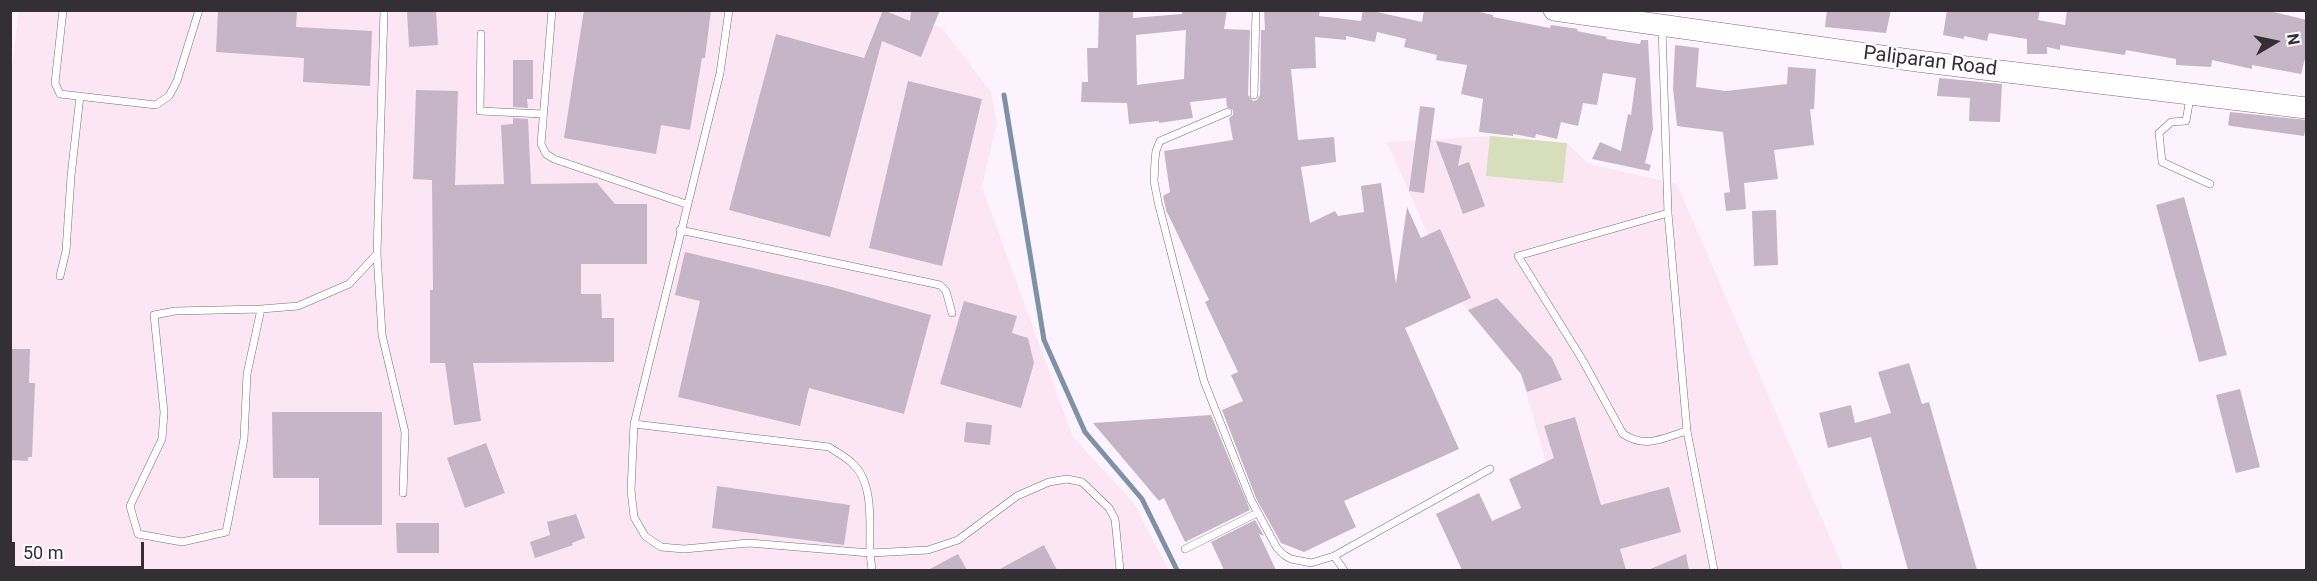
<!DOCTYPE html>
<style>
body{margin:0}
#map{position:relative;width:2317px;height:581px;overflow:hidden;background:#fdf3fe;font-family:Roboto,sans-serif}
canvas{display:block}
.frame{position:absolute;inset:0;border:12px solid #342e35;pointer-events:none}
.north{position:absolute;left:2245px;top:12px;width:60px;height:60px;-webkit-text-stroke:4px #fff;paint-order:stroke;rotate:81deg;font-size:16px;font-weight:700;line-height:24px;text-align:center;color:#342e35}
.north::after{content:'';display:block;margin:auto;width:21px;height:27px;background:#342e35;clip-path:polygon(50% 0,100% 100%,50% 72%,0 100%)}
.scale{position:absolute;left:12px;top:542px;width:132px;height:27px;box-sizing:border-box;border:3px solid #342e35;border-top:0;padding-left:8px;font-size:18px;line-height:21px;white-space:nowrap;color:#342e35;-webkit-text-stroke:4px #fff;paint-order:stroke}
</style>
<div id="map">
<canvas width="2317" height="581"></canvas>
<div class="frame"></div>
<div class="north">N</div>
<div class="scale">50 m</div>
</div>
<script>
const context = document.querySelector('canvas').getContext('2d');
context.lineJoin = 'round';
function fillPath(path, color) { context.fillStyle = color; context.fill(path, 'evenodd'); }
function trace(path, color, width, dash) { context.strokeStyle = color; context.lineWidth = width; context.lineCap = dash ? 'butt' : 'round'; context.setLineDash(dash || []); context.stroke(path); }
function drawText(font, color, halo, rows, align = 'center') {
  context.font = font + ' Roboto,sans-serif'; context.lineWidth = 5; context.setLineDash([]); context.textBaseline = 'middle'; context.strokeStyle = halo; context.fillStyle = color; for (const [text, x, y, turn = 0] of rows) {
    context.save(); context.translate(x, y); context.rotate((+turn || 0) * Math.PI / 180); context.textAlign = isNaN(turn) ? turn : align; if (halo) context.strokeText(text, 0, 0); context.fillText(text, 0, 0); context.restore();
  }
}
fillPath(new Path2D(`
 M19,10h881l43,19 48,63 6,31 -15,64 91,250 60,65 36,68h-1158l-1,-486z
 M1490,136l77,7 22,21 88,20 167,386h-268l-55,-196 -67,-80 -67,-152z`), '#fce6f4');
fillPath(new Path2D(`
 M1490,136l77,7 -4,40 -77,-7z`), '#d7deba');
trace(new Path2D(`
 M1004,95l40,245 41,92 57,67 35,71`), '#7d91a8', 5);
fillPath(new Path2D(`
 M218,10h79l-1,17 76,4 -2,55 -67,-4 1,-24 -88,-6z
 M407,10h29l2,35 -29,2z
 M584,10h127l-6,48h-3l-12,72 -29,-5 -5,29 -92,-16z
 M883,10l27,11 1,-11h29l-19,47 -39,-16 -52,196 -101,-27 47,-176 88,24z
 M1099,10h34v8l49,-4v-4h45l-3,19 26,1 -2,65 5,6 4,-1 3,-5 1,-65h4l-1,-20h56l-1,6 42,5 2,-11h5l54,12 2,-12h47l22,5v2l57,11 1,-3 27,4 -1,2 30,6 -1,2 34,5 1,-4h7l5,89 -8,34 6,2 -2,6 -57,-12 8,-17 21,9 7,-37 3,1 5,-37 -33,-5 -6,32 -14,-2 -5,23 -17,-4 -4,17 -21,-5 -1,4 -22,-4v2l-34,-4 4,-33 -22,-5 6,-29 -31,-5 1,-5 -33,-8 2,-8 -29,-7 -2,10 -29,-6v4l-31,-3 1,31 -25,1 7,71 36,-3 2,25 -35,5 9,56 25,-12 3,5 26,-4 -3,-26 20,-3 15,101 11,-77 14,31 19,-9 31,69 -66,30 54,121 -115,52 12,26 -52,25 -23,-9 -25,-45 -34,-88 21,-9 -12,-26 7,-3 -33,-70 4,-2 -43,-90 -3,-14 7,-4 -6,-41 69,-11 -4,-22 4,-3v-5l-6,-3 -1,-9 -36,4 3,16 -34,5v-2l-30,3 -2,-21 -46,-1 1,-20h6l-1,-34h11zM1186,30l-2,49 -47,6 -1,-50z
 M1827,10h64l-5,23 -61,-6z
 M1947,10h93l-2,10 27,5 2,-15h198l42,10v31l-6,23 -49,-9v4l-40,-9 -1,7 -35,-2v-6l-50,-9 -1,5 -65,-10v5l-13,-3v7h-20v-15l-38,-6 -2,8 -23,-5v3l-21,-4z
 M1675,45l24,3 -3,39 30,4 61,-7 1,-17 28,2 -2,40h-4l4,36 -40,5 4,29 -34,4 2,26 -20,2 -2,-18 6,-1 -7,-60 -46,-6 -4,-38z
 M513,60h20v39h-6l1,9 -15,-1z
 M1939,78l63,6 -2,38 -31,-1 1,-23 -33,-2z
 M908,81l74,18 -40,167 -73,-18z
 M416,90l42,1 -3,94 49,-1 -3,-59 12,-1v-6l15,1 3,65 66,-1 18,21h32v60h-66v30h20l1,24h12v44l-141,1 8,58 -27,4 -9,-62h-15v-73h3l-1,-110 -19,-1z
 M1420,106l15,2 -11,85 -15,-2z
 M2230,112l77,8 -3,16 -73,-10 -3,-1z
 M1436,141l26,5 -4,20 11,-4 16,44 -22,8z
 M2184,197l43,158 -28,7 -43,-157z
 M1776,210l2,55 -24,1 -2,-55z
 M685,252l147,35 99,28 -27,99 -95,-26 -9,38 -122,-29 22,-96 -25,-6z
 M1497,298l55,60 10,22 -35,12 -6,-18 -53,-64z
 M964,301l53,15 -5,17 16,5 6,25 -13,45 -81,-24z
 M10,349h20l-1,34h6l-3,74h-4v4l-18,-1z
 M1909,363l13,41 7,-2 48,168h-69l-37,-133 -43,11 -9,-35 32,-8 4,18 36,-10 -13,-41z
 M2240,389l20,78 -24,6 -20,-78z
 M272,412h110v113h-63v-47h-46z
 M1211,415l39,95 -65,32 -21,-44 -5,3 -66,-78z
 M1575,417l26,88 68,-18 12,45 -61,17 6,21h-164l-26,-56 43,-21 13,28 29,-13 -12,-29 45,-21 -10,-32z
 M966,422l26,3 -2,20 -26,-3z
 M486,443l19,50 -40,15 -18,-50z
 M717,486l133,19 -6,40 -132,-17z
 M576,514l9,24 -13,5 1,2 -38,13 -5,-16 20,-7 -3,-13z
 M1255,520l9,16 -5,-2 17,36h-52l-13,-28z
 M396,523h43v30h-42z
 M1044,545l13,25h-59z
 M958,554l9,16h-39z
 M1686,554l3,16h-41z`), '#c5b5c6');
const lane = new Path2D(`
 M63,10l-8,73 5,11 96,11 13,-9 8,-15 22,-71
 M384,10l-7,244 5,81 23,97 -2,61
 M552,10l-11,134 5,10 8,5 132,45
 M729,10l-9,63 -86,351 -3,66 3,27 11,19 16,11 23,2 65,-6 121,10 2,17
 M1662,28l6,185 19,218 27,139
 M481,34l-1,77 63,3
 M1254,95l2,-85
 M2190,98l-4,23 -15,1 -12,11 3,29 48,22
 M1228,112l-68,29 -4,10 -1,9 -1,21 4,21 46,179 47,119 26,48 7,7 7,4 20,4 23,-7 156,-87
 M1668,213l-150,43 64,103 41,75c24,15 39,4 64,-3
 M680,230l260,55 6,6 6,22
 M60,276l6,-25 5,-75 9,-80
 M261,309l-14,65 -3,65 -18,93 -44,10 -44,-8 -8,-28 32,-67 2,-27 -10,-97 21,-4 86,-2 37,-3 51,-22 28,-30
 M634,424l195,23c7,5 17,10 23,16 23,20 17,63 18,90l58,-3 30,-10 59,-44 32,-14 18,-3 15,3 27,26 6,11 5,51
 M1185,549l72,-36
 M1334,556l10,14`);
const primary = new Path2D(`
 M1554,10l363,51 389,47`);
trace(lane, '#7a6c7b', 8);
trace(primary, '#7a6c7b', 22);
trace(lane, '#fff', 7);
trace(primary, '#fff', 21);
drawText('20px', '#342e35', '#fff', [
 ["Paliparan Road",1930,62,7]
]);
</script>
